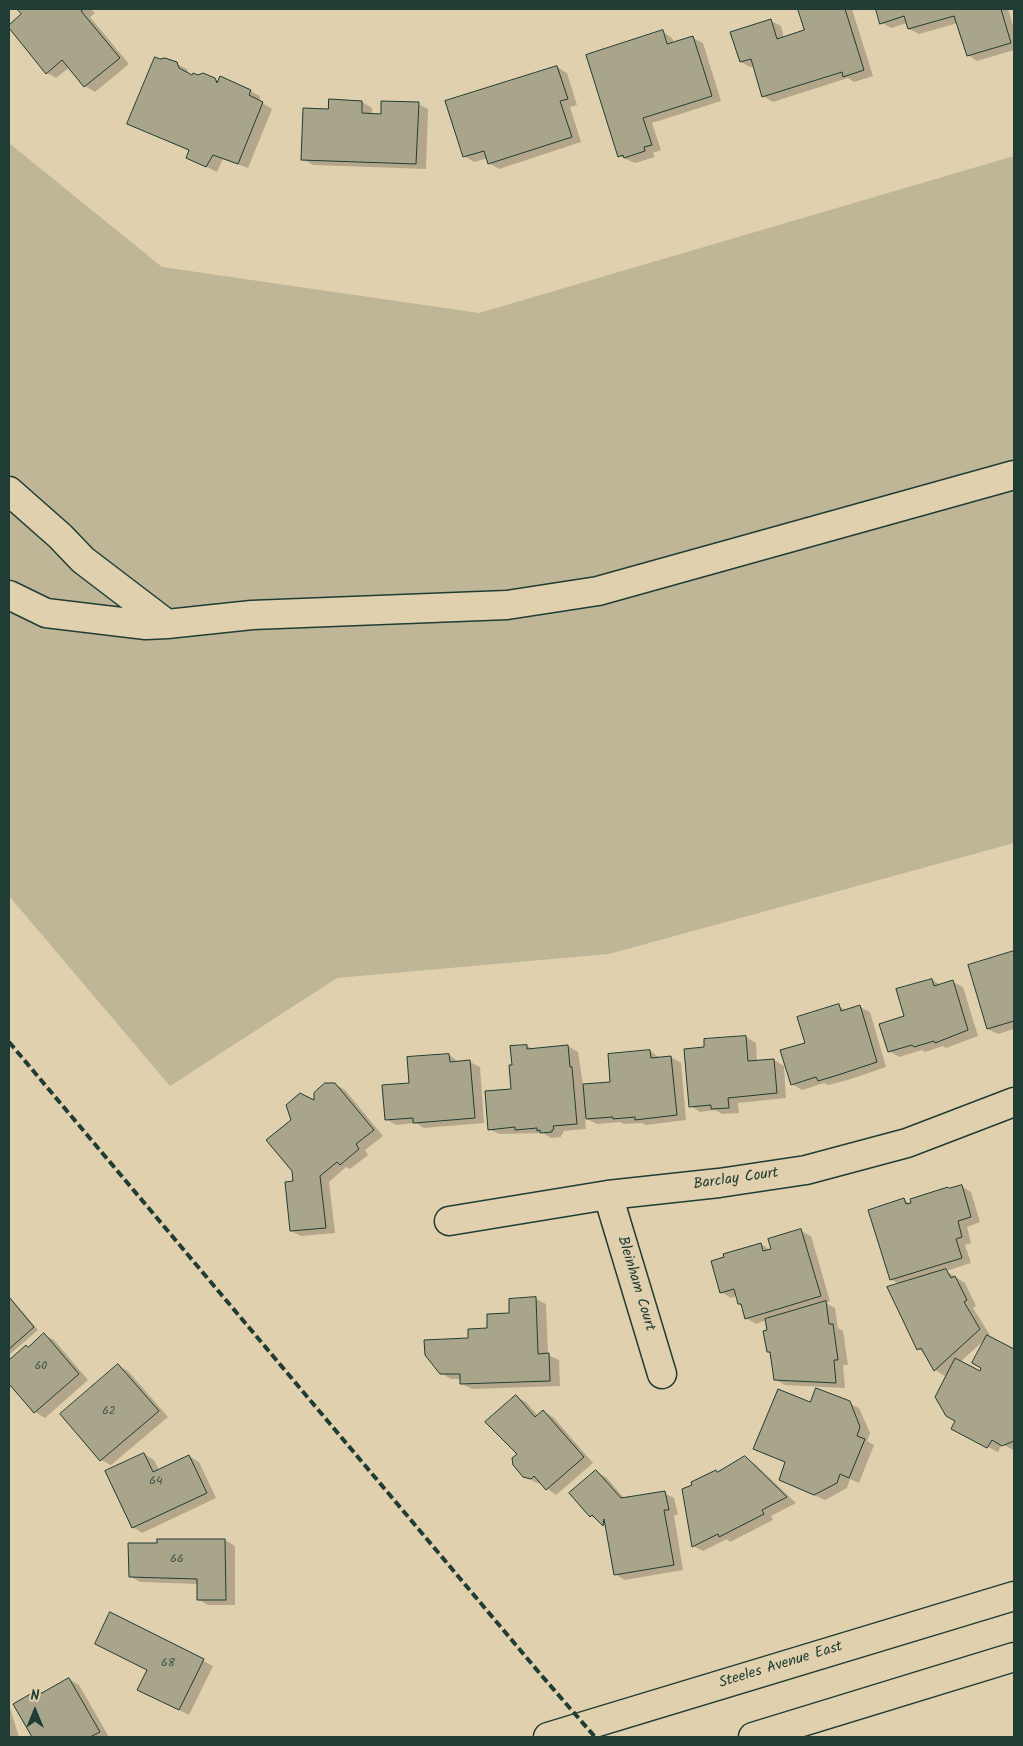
<!DOCTYPE html>
<style>
body{margin:0}
#map{position:relative;width:1023px;height:1746px;overflow:hidden;background:#e1d0ad;font-family:Kalam,sans-serif}
canvas{display:block}
.frame{position:absolute;inset:0;border:10px solid #1f3d34;pointer-events:none}
.north{position:absolute;left:10px;top:1686px;width:50px;height:50px;-webkit-text-stroke:4px #e1d0ad;paint-order:stroke;rotate:0deg;font-size:14px;font-weight:700;line-height:20px;text-align:center;color:#1f3d34}
.north::after{content:'';display:block;margin:auto;width:18px;height:22px;background:#1f3d34;clip-path:polygon(50% 0,100% 100%,50% 72%,0 100%)}
</style>
<div id="map">
<canvas width="1023" height="1746"></canvas>
<div class="frame"></div>
<div class="north">N</div>
</div>
<script>
const context = document.querySelector('canvas').getContext('2d');
context.lineJoin = 'round';
function fillPath(path, color) { context.fillStyle = color; context.fill(path, 'evenodd'); }
function trace(path, color, width, dash) { context.strokeStyle = color; context.lineWidth = width; context.lineCap = dash ? 'butt' : 'round'; context.setLineDash(dash || []); context.stroke(path); }
function drawText(font, color, halo, rows, align = 'center') {
  context.font = font + ' Kalam,sans-serif'; context.lineWidth = 4.5; context.setLineDash([]); context.textBaseline = 'middle'; context.strokeStyle = halo; context.fillStyle = color; for (const [text, x, y, turn = 0] of rows) {
    context.save(); context.translate(x, y); context.rotate((+turn || 0) * Math.PI / 180); context.textAlign = isNaN(turn) ? turn : align; if (halo) context.strokeText(text, 0, 0); context.fillText(text, 0, 0); context.restore();
  }
}
fillPath(new Path2D(`
 M9,143l153,124 317,46 535,-157v687l-405,111 -272,24 -167,108 -161,-190z`), '#beb697');
fillPath(new Path2D(`
 M19,9h72l4,4 -5,4 39,47 -34,28 -10,-6 -15,-19 -14,11 -9,-5 -38,-47 14,-12z
 M799,9h53l21,67 -19,6 -6,-4 -75,24 -10,-6 -9,-30 -4,1 -9,-5 30,-41 10,5 3,12 22,-7z
 M877,9h131l6,20v21l-37,11 -9,-6 -10,-32 -39,11 -10,-5 -2,-6 -16,5 -9,-5z
 M663,32l9,6 2,5 19,-5 10,5 18,58 -69,22 9,27 -8,3 2,4 -20,6 -16,-7z
 M177,64l10,5 2,5 4,2 21,3 36,12 10,5 -1,5 13,8 -24,59 -25,-9 -6,13 -30,-15 3,-6 -61,-27z
 M557,67l10,6 10,32 -7,2 11,35 -82,27 -10,-6 -1,-5 -14,4 -10,-6z
 M330,101l32,1 10,6v6l10,1 36,-11 10,5 -2,60 -113,-4 -10,-6 27,-48z
 M1014,952v77l-16,5 -10,-5 -18,-63z
 M932,980l9,5 12,-3 10,5 15,49 -32,12 -3,-2 -18,6 -3,-2 -23,7 -10,-6z
 M839,1006l8,5 13,-4 10,5 16,55 -38,13 -20,5 -4,-2 -22,7 -10,-6 14,-40z
 M746,1037l10,6 1,19 17,-2 10,6 2,32 -48,5 1,10 -17,1 -7,-4 -15,2 -9,-6 15,-57z
 M527,1046l6,3 35,-3 10,6 5,33 29,-2 38,-32 10,7 11,-1 10,6 5,57 -40,5 -4,-2 -18,1 -4,-2 -23,2 -12,-6 1,11 -23,2v3l-2,1v2l-10,1 -8,-5 -44,1 -10,-5 24,-39v-24z
 M449,1055l10,7h11l10,5 4,56 -60,5 -8,-5 -20,2 -10,-6 24,-35z
 M335,1084l10,6 38,46 -18,14 3,5 -18,14 -4,-2 -17,15 6,51 -34,3 -10,-5 3,-49 21,-80z
 M961,1186l10,6 9,30 -13,5 4,16 -6,2 6,18 -25,8 19,12 11,23 -3,2 17,27 -2,2 26,14 -1,99 -11,-6 -4,8 -36,-18 -6,-13 -6,-50 -5,5 -10,-6 -10,-17 -7,-4 -18,-64 -9,-6 13,-79 9,5 37,-16zM987,1338l-7,35 -20,-11z
 M801,1231l10,5 19,65 -4,2 9,5 3,20 5,3 5,34h-5l2,23 -60,-3 -10,-6 -3,-25 -4,-2 -2,-32 -10,4 -10,-6 -4,-12 -3,-2 -2,-8 -6,2 -10,-6 40,-48 12,8z
 M9,1296l29,34 -29,25z
 M536,1299l10,5 2,51 11,5 1,26 -88,3 -10,-5v-5h-11l-10,-6 28,-34 19,-9z
 M44,1335l10,5 34,40 -43,38 -10,-6 -26,-30v-21l17,-15 3,2z
 M118,1366l10,5 40,46 -57,48 -10,-5z
 M516,1397l10,5 12,14 5,-5 10,6 40,46 -37,32 -15,-11 -6,-2 -11,-6 -5,-22z
 M849,1403l10,5 11,25 -3,8 7,4 -15,38 -9,-4 -3,9 -22,12 -45,-20 6,-17 -31,-15 55,-44z
 M144,1454l10,6 5,10 30,-14 10,6 17,36 -74,35 -9,-6z
 M745,1458l10,6 41,39 -25,13 2,4 -43,22 -3,-3 -24,12 -10,-5 23,-75 2,1z
 M596,1472l10,5 19,22 39,-6 10,5 4,17h-4l9,55 -58,10 -10,-6 -8,-47 -16,-11 -20,-23z
 M158,1540h67l10,6v59h-27l-10,-6v-15l-58,-2 -10,-6 28,-32z
 M111,1614l102,52 -24,49 -40,-20 -1,-25 -52,-26z
 M69,1679l10,6 30,52h-76l-19,-33 25,-13 4,2z
 M9,1705l10,32h-10z`), '#0003');
const building = new Path2D(`
 M17,9h67l-3,2 39,47 -36,29 -22,-27 -16,14 -37,-46v-3l12,-11z
 M798,9h47l19,61 -21,7 -1,-5 -80,25 -11,-38 -11,3 -10,-30 41,-13 6,20 27,-9z
 M876,9h125l10,34 -44,13 -13,-40 -46,13 -4,-13 -24,8z
 M663,30l4,14 26,-8 19,60 -69,22 9,27 -8,2 1,4 -21,7 -1,-3 -5,2 -32,-102z
 M155,57l5,2 5,-1 12,4 2,6 13,7 1,-2 5,2 5,-2 12,5 2,5 3,-7 31,14 -2,5 14,7 -25,62 -25,-9 -7,12 -20,-9 3,-8 -62,-26z
 M557,66l11,33 -8,2 12,36 -84,27 -4,-13 -21,6 -18,-56z
 M329,99l33,2v12l19,1v-13l38,1 -3,62 -115,-4 2,-52 25,1z
 M1014,951v70l-27,8 -19,-64z
 M932,979l2,7 19,-6 15,50 -33,13 -1,-2 -20,6 -2,-2 -24,7 -9,-28 25,-8 -8,-27z
 M839,1004l2,7 19,-6 17,57 -39,13 -20,6 -2,-4 -25,8 -11,-35 25,-7 -8,-26z
 M746,1036l2,25 26,-2 3,34 -49,5 1,10 -18,1v-4l-22,2 -5,-58 20,-2v-8z
 M527,1045v4l41,-4 2,22h2l5,57 -24,2 1,3 -2,1v2l-12,1v-3l-3,1v-3l-22,2v-3l-27,3 -3,-39 26,-2 -2,-24h3l-2,-19z
 M650,1050l1,8 20,-2 6,59 -42,5v-3l-22,2v-2l-27,2 -3,-35 27,-2 -2,-28z
 M449,1054l1,8 20,-2 5,58 -60,5h-2v-5l-28,2 -3,-35 27,-2 -2,-26z
 M325,1083h10l39,47 -18,14 3,5 -19,16 -3,-3 -17,14 6,52 -36,3 -5,-49 8,-1 -1,-10 -26,-31 25,-20 -5,-15 14,-12 14,7v-7z
 M962,1185l9,32 -13,4 4,16 -6,2 6,19 -72,22 -22,-70 36,-12 2,6 5,-1 -1,-4 38,-12 1,1z
 M801,1229l20,67 -76,23 -4,-15h-3l-4,-15 -14,4 -9,-32 13,-4 -1,-3 38,-11 2,8 8,-2 -3,-10z
 M946,1269l5,9 4,-2 12,24 -3,2 16,27 -46,42 -13,-23 -4,2 -30,-63z
 M9,1297l25,30 -25,22z
 M536,1297l2,57 11,-1 1,28 -90,3v-10h-20l-15,-19 -1,-15 44,-2v-9l19,-1v-14l22,-1v-14z
 M826,1301l3,23h4l5,36h-4l2,23 -62,-3 -4,-28h-3l-4,-21 4,-1 -2,-11z
 M44,1333l35,41 -45,39 -25,-29v-24l17,-15 2,2z
 M987,1335l27,14v92l-12,5 -10,-6 -5,8 -36,-19 4,-8 -9,-5 -11,-19 20,-39 25,13 1,-3 -9,-5z
 M118,1364l41,47 -59,50 -40,-47z
 M816,1388l34,13 10,26 -3,9 8,3 -16,39 -9,-4 -3,9 -23,12 -35,-15 6,-18 -32,-13 25,-60 32,13z
 M516,1395l19,22 8,-7 41,47 -38,33 -12,-14 -3,3 -8,-2 -10,-12 -1,-7 5,-4 -32,-32z
 M144,1453l9,19 36,-17 18,38 -75,35 -27,-57z
 M745,1456l42,41 -25,13 2,4 -45,23 -1,-3 -26,13 -10,-58 10,-4 -1,-3 25,-12 1,2z
 M596,1470l25,28 44,-7 4,19h-5l10,55 -60,10 -10,-56 -1,7 -11,-11 -2,2 -21,-24z
 M157,1539h68l1,61h-29v-21l-68,-2 -1,-34h29z
 M110,1612l94,47 -25,51 -42,-20 10,-20 -52,-26z
 M69,1678l31,54 -10,5h-58l-19,-33 26,-15 2,4z`);
fillPath(building, '#a8a58a');
trace(building, '#1f3d34', 1);
const minor = new Path2D(`
 M9,491l51,45 23,24 84,64
 M9,595l37,18 100,12 21,-1 85,-9 255,-10 91,-14 416,-116
 M608,1195l54,179
 M449,1221l159,-26 111,-12 87,-13 101,-27 107,-41`);
const major = new Path2D(`
 M548,1737l466,-141
 M753,1737l261,-80`);
trace(minor, '#1f3d34', 31);
trace(major, '#1f3d34', 31);
trace(minor, '#e1d0ad', 28);
trace(major, '#e1d0ad', 28);
trace(new Path2D(`
 M9,1042l533,634 53,61`), '#1f3d34', 4, [8, 4]);
drawText('12px', '#41574a', null, [
 ["60",41,1367],
 ["62",109,1412],
 ["64",156,1482],
 ["66",177,1560],
 ["68",168,1664]
]);
drawText('15px', '#1f3d34', '#e1d0ad', [
 ["Barclay Court",736,1180,-8],
 ["Bleinham Court",635,1284,73],
 ["Steeles Avenue East",781,1666,-17]
]);
</script>
